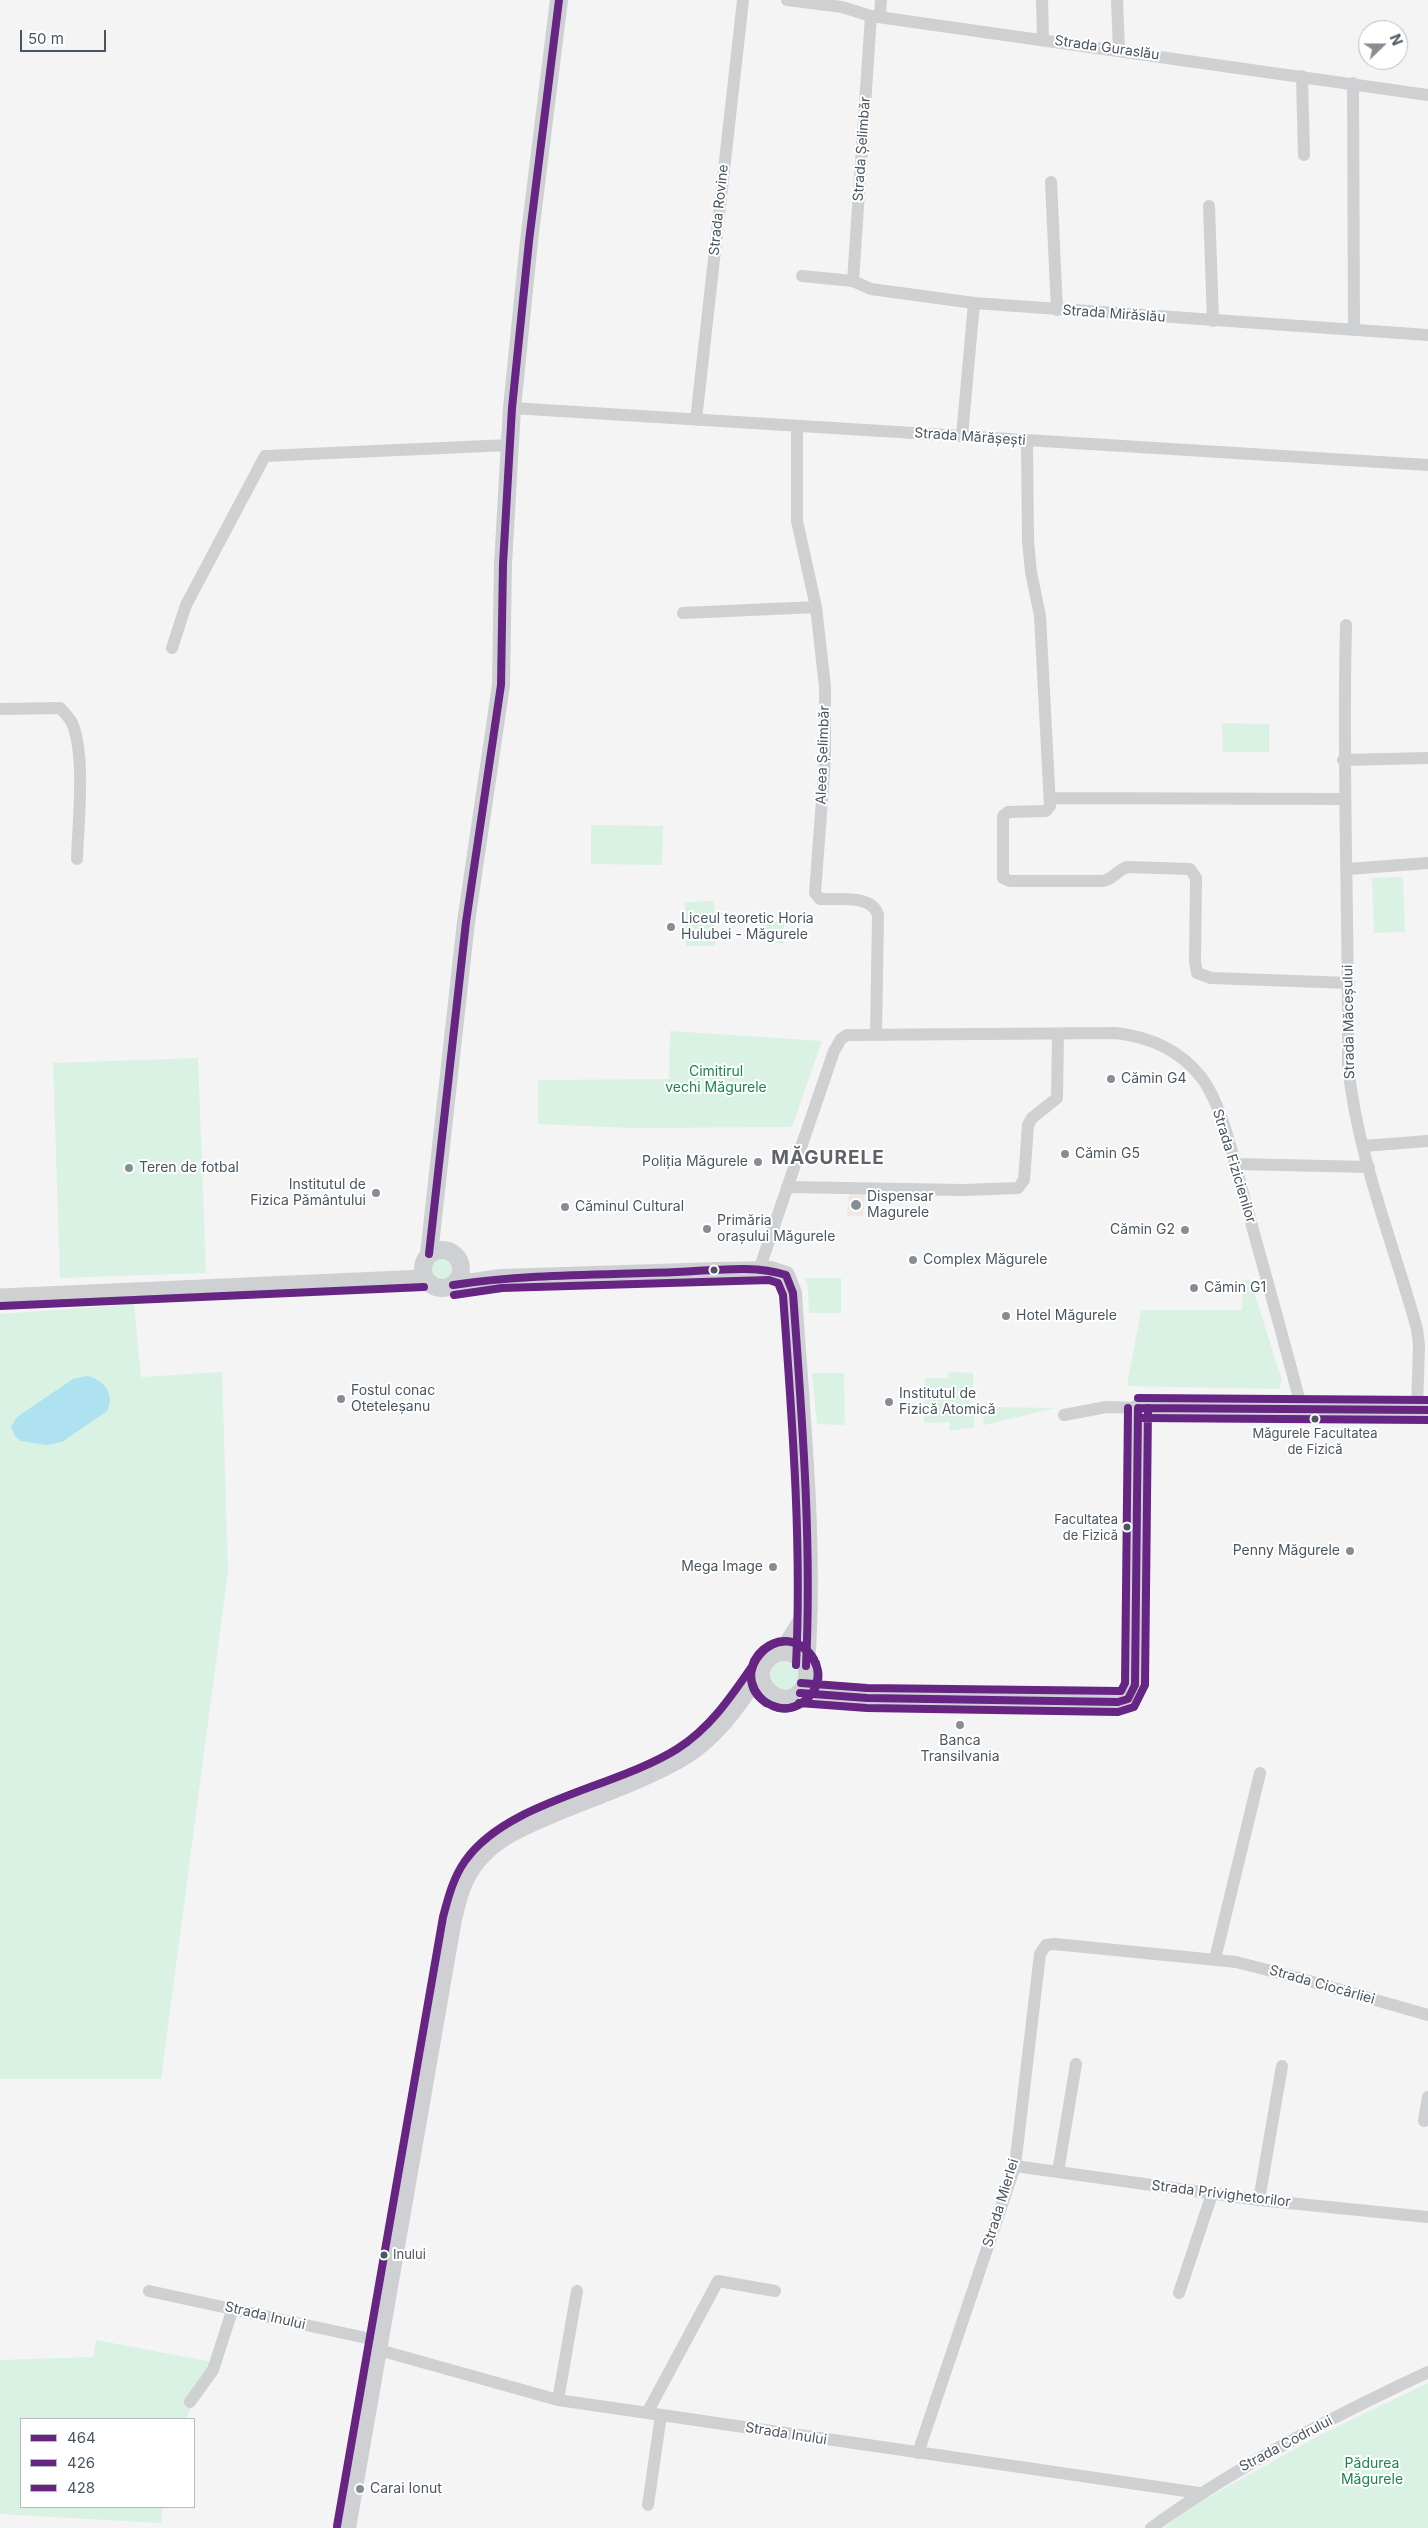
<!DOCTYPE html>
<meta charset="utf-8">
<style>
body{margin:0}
#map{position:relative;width:1428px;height:2528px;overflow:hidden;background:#f4f4f4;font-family:Inter,sans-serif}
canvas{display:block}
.legend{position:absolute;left:20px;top:2418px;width:175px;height:90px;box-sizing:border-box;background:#fff;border:1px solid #b7bbc0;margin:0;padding:6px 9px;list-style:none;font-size:15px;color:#4a5661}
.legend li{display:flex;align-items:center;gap:10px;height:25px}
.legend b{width:25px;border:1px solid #b7bbc0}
.north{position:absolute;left:1358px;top:20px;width:50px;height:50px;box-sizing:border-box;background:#fff;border:1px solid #b7bbc0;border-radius:50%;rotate:68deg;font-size:14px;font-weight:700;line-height:20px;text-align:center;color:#4a5661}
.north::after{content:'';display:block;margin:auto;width:18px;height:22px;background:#868d94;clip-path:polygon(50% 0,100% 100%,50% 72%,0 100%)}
.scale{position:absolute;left:20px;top:30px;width:86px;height:22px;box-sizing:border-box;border:2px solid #4a5661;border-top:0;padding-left:6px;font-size:15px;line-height:18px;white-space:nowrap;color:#4a5661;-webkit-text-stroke:4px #fff;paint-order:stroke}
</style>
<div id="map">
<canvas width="1428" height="2528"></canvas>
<ul class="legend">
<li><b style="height:6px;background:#662483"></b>464</li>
<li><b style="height:6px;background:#662483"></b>426</li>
<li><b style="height:6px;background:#662483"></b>428</li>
</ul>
<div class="north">N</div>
<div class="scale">50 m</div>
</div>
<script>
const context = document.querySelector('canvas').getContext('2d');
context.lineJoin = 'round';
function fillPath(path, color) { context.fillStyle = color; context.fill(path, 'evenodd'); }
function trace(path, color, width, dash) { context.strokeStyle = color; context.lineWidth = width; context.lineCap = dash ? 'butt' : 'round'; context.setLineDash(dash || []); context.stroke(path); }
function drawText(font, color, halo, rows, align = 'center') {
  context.font = font + ' Inter,sans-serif'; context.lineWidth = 4; context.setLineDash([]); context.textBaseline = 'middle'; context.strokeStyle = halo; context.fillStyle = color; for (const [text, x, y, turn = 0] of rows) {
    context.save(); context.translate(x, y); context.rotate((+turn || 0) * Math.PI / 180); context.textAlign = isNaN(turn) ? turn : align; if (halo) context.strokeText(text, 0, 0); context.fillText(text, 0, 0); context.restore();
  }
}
fillPath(new Path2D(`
 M849,1193l16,1 -2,22h-16z`), '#f1e7e6');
fillPath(new Path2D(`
 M1222,723l47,1v28h-46z
 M591,825l72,1 -1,39 -71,-1z
 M1403,877l2,55 -31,1 -2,-55z
 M714,901l1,45h-29l-1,-44z
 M762,921l22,1v21h-13v-7h-9z
 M670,1031l152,10 -30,86 -161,1 -93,-4v-44l131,-1z
 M198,1058l8,215 -146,5 -7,-215z
 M432 1269a10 10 0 1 1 20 0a10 10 0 1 1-20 0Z
 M805,1278h36v35h-32l-1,-26z
 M1243,1280h7l32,100 -3,9 -152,-3 14,-76h101z
 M134,1304l7,73 81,-5 6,199 -67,508h-161v-765z
 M949,1372l24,1v22h-3v17l4,1v14l-25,4 1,-9 -26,1 1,-45h23z
 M812,1373h32l1,52 -28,-1z
 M988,1407l67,1 -71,17 -1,-13h5z
 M770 1676a14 14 0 1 1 28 0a14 14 0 1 1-28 0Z
 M96,2340l116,22 -26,57h-165v88h142l-2,16 -161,-9v-154l93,-3z
 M1428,2383v145h-264l25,-20 133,-74z`), '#d9f2e3');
fillPath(new Path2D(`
 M87,1376c17,4 28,17 20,35l-45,31 -16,3 -25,-4 -6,-5 -4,-9 6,-10 56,-38z`), '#aee2f0');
trace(new Path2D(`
 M787,0l55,7 29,9 557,79
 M1042,0l1,39
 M1117,0l2,50
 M880,17l1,-17
 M1302,76l2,79
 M1353,83l1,247
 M1051,182l6,128
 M1209,206l4,115
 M802,276l51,5 18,8 103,14 454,32
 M853,281l18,-265
 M512,408l916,57
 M696,420l47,-420
 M797,426v95l19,86 9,80v73l-10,133 5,6c18,1 52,-5 58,16l-2,120
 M962,436l12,-133
 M1027,441l1,99 3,32 9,44 10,190 -4,5 -38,1 -5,4v62l7,3h92c12,-1 15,-12 26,-14l62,2 6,9 -1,83 2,12 14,5 138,5
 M683,613l133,-6
 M1346,625c-4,147 3,293 2,440 9,90 45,177 69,264l2,16 -2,65
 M172,648l14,-43 79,-149 244,-11
 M0,709l60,-1c4,4 9,9 12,15 14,32 6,100 5,136
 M1343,760l85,-2
 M1050,798l294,1
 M1348,869l80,-6
 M1363,1146l65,-5
 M1235,1164l134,3
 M787,1187l176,3 55,-2 6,-8 4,-55 4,-7 25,-20 1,-64
 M759,1270l75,-219 7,-12 6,-4 269,-2c34,4 63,16 85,44 21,27 34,86 43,120 20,71 39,141 58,212
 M1064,1415l42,-8 32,1
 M1215,1959l45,-186
 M1424,2121l4,-24
 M1015,2166l244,34 169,17
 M1058,2172l18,-108
 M1259,2200l23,-134
 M149,2291l231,50
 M1179,2293l33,-99
 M379,2350l179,50 641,93
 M558,2400l19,-109
 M190,2402l23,-32 20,-62
 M647,2413l71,-132 57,10
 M918,2453l97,-287 25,-212 6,-9 8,-1 182,18 59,15 133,38
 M648,2505l13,-90
 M1151,2528c86,-62 181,-111 277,-156`), '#ced0d2', 12);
trace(new Path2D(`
 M0,1296l424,-19`), '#ced0d2', 15);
trace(new Path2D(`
 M423 1269a19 19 0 1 1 38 0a19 19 0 1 1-38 0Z
 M429,1254l37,-332 35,-237 2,-121 9,-156 17,-167 30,-241
 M453,1285l48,-7 216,-7 54,-1 15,5 7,18c8,125 22,248 13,373 2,8 2,16 -3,23 -22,30 -66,-17 -26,-36 13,-3 22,2 29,13
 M783,1651l26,-42
 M800,1693l67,5 256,4 8,-6 4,-11 3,-277 290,2
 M347,2528l106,-609c5,-21 10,-42 25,-59 19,-24 49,-35 77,-47 41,-17 86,-32 125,-54 36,-21 58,-54 81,-88`), '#ced0d4', 18);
trace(new Path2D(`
 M429,1254l37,-332 35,-237 2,-121 9,-156 17,-167 30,-241
 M453,1285c74,-11 149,-10 224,-13 34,-1 76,-8 109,3l7,18c9,124 19,248 13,373
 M1138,1408l290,2
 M800,1693l67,5 251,4 10,-3 7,-14 3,-277`), '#662483', 8);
trace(new Path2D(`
 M454,1295l48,-7 267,-8 9,3 5,12c9,124 19,247 13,370
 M0,1306l424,-19
 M1138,1418l290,2
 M814,1661c-32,-55 -97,21 -41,45 11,5 23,2 32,-5 12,-10 15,-23 11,-38
 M799,1703l68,5 251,4 16,-5 11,-22 3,-277`), '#662483', 8);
trace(new Path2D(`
 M1138,1398l290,2
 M801,1683l66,5 254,3 4,-8 3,-275
 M766,1703c-44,-38 20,-90 48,-44
 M773,1706c24,11 56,-19 42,-43
 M337,2526l106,-609c5,-19 10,-39 22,-56 42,-60 150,-73 212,-112 33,-21 54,-52 76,-84`), '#662483', 8);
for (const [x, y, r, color] of [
 [671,927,5,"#868d94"],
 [1111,1079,5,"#868d94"],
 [1065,1154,5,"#868d94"],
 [758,1162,5,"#868d94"],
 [129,1168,5,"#868d94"],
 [376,1193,5,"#868d94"],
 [856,1205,6,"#868d94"],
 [565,1207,5,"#868d94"],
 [707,1229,5,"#868d94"],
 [1185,1230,5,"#868d94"],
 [913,1260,5,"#868d94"],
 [714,1270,4.5,"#4a5661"],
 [1194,1288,5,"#868d94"],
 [1006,1316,5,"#868d94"],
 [341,1399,5,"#868d94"],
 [889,1402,5,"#868d94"],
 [1315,1419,4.5,"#4a5661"],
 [1127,1527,4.5,"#4a5661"],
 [1350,1551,5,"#868d94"],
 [773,1567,5,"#868d94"],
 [960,1725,5,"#868d94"],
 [384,2255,4.5,"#4a5661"],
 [360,2489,5,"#868d94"]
]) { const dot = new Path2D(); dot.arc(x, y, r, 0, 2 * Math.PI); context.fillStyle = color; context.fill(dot); trace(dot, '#fff', 2); }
drawText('13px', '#4a5661', '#fff', [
 ["Măgurele Facultatea",1315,1434],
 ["de Fizică",1315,1450],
 ["Facultatea",1118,1520,"right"],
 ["de Fizică",1118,1536,"right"],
 ["Inului",393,2255,"left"]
]);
drawText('14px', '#4a5661', '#fff', [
 ["Strada Guraslău",1107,48,8],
 ["Strada Șelimbăr",862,149,-86],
 ["Strada Rovine",719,210,-84],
 ["Strada Mirăslău",1114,314,4],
 ["Strada Mărășești",970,437,4],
 ["Aleea Șelimbăr",823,755,-88],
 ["Strada Măceșului",1349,1022,-91],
 ["Strada Fizicienilor",1234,1166,73],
 ["Strada Ciocârliei",1322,1985,16],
 ["Strada Privighetorilor",1221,2194,7],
 ["Strada Mierlei",1001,2203,-73],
 ["Strada Inului",265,2316,13],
 ["Strada Inului",786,2434,9],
 ["Strada Codrului",1286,2444,-28]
]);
drawText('14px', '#4a5661', '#fff', [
 ["Liceul teoretic Horia",681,919],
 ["Hulubei - Măgurele",681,935],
 ["Cămin G4",1121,1079],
 ["Cămin G5",1075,1154],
 ["Poliția Măgurele",748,1162,"right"],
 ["Teren de fotbal",139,1168],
 ["Institutul de",366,1185,"right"],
 ["Fizica Pământului",366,1201,"right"],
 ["Dispensar",867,1197],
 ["Magurele",867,1213],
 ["Căminul Cultural",575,1207],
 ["Primăria",717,1221],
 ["orașului Măgurele",717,1237],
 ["Cămin G2",1175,1230,"right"],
 ["Complex Măgurele",923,1260],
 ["Cămin G1",1204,1288],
 ["Hotel Măgurele",1016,1316],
 ["Fostul conac",351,1391],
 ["Oteteleșanu",351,1407],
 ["Institutul de",899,1394],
 ["Fizică Atomică",899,1410],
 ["Penny Măgurele",1340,1551,"right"],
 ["Mega Image",763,1567,"right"],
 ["Banca",960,1741,"center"],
 ["Transilvania",960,1757,"center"],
 ["Carai Ionut",370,2489]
], 'left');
drawText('14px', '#17864f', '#fff', [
 ["Cimitirul",716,1072],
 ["vechi Măgurele",716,1088],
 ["Pădurea",1372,2464],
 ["Măgurele",1372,2480]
]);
context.letterSpacing = '1px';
drawText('bold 19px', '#5f6368', '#fff', [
 ["MĂGURELE",828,1158]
]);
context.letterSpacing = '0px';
</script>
